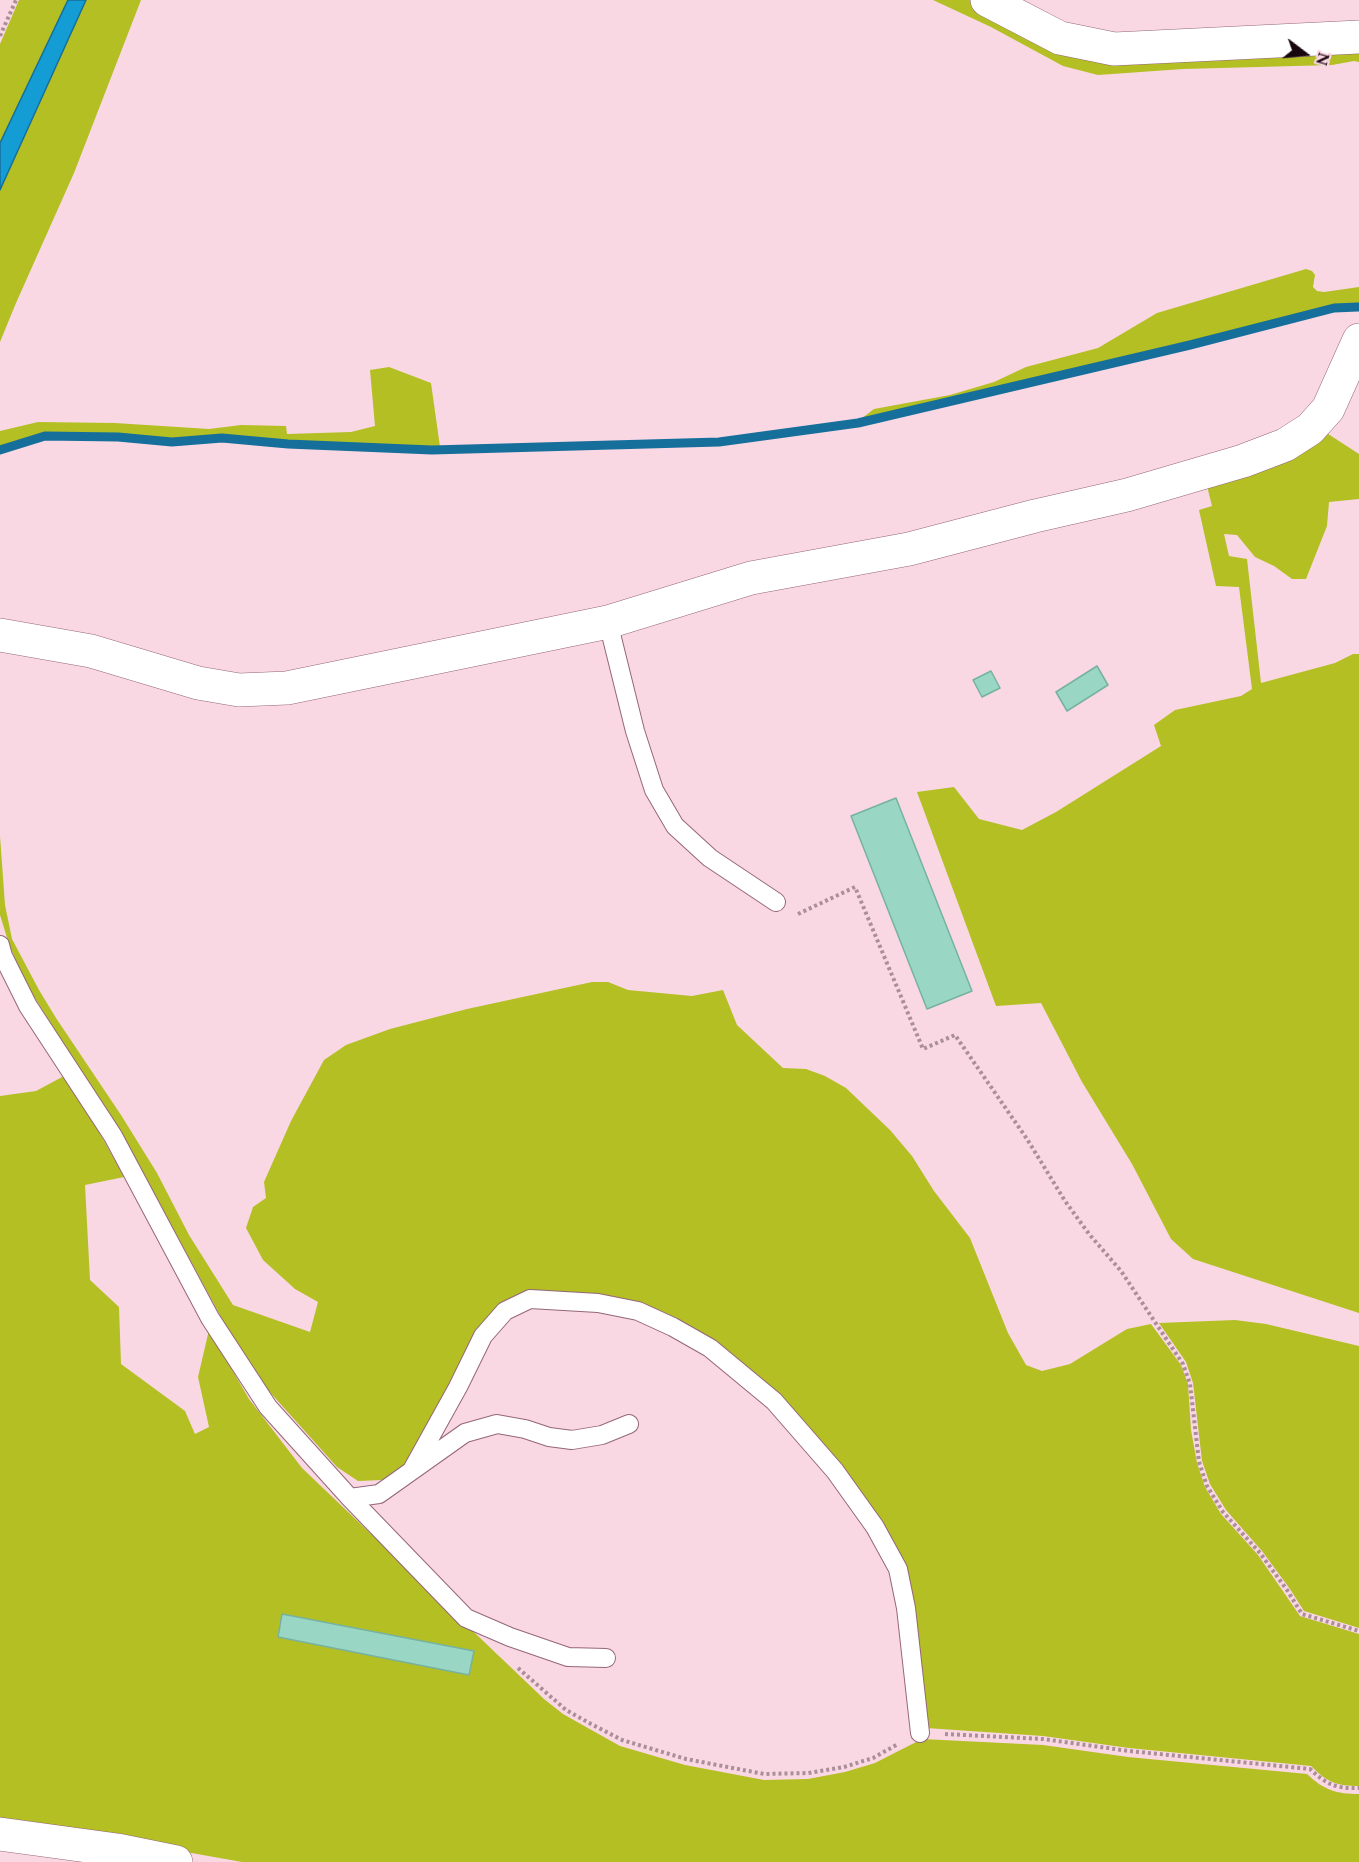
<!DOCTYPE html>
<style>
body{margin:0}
#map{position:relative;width:1359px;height:1862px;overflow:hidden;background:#f9d8e4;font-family:Spectral,serif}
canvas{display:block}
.north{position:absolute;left:1275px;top:24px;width:60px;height:60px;-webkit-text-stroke:4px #f9d8e4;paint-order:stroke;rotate:106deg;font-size:16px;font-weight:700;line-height:24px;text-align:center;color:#19070f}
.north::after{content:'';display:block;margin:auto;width:21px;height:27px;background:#19070f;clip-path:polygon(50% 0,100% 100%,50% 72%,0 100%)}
</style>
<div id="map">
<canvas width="1359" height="1862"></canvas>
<div class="north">N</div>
</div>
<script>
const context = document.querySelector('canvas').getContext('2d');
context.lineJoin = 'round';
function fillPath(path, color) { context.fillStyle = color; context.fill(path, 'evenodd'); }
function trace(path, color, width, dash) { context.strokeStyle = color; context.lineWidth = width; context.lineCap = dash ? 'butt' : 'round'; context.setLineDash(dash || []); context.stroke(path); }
fillPath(new Path2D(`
 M19,0h49l-68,143v-99z
 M86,0h55l-67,173 -58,130 -16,39v-152z
 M933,0h43l82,43 301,-1v20l-5,-1 -22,4 -149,4 -85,6 -35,-9 -72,-39z
 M1306,269l6,2 3,4 -2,12 4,4 7,1 35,-5v18h-25l-144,38 -139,31 -93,24 -100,23 16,-12 76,-14 44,-13 32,-15 72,-19 59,-35z
 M389,367l42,16 9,64 -152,-6 -65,-5 -51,3 -95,-6h-32l-45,15v-17l38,-9 77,1 94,6 32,-4 45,1 1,8 64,-2 24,-6 -5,-56z
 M1322,430l37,24v45l-30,3 -2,24 -21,53h-14l-18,-13 -19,-9 -18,-22 -13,-1 5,22 18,3 14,124 74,-20 18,-9h6v659l-166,-54 -22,-20 -39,-75 -50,-82 -41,-79 -45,3 -79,-214 37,-5 25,32 43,11 34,-18 105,-66 -7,-21 21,-15 66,-14 11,-7 -13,-102 -23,-1 -17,-76 13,-4 -6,-24z
 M0,836l5,69 7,34 27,51 17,28 65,97 36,58 32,62 44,70 77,27 8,-30 -23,-13 -32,-29 -17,-32 7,-21 13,-9 -2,-16 27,-61 33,-61 22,-15 44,-16 77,-20 125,-27h16l20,8 64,6 31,-6 14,35 46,43 23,1 19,7 21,12 44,42 22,26 22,35 36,47 38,95 18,32 16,6 28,-7 57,-35 24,-5 30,41 7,19 3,46 6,33 8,24 16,27 37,41 42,61 59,18v152c-23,0 -32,-4 -48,-20l-182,-18 -86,-12 -117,-8 -23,-159 -88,-131 -149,-120 -152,-20 -111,174 -21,8 -24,1 -21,-14 -70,-78 -38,-57 -98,-182 -105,-166 -17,-40 -9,-29z
 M64,1076l30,47 30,54 -39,8 5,95 29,27 2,57 64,47 10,23 14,-7 -11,-50 11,-47 40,69 53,69 242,231 19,15 57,32 65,19 79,15 44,-1 37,-7 30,-9 47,-24 121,6 85,12 179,17c17,16 29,20 52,20v68h-1117l-157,-28 -85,-12v-726l36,-5z
 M1235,1320l31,4 93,22v282l-55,-17 -14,-22 -28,-38 -36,-41 -16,-26 -8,-23 -9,-78 -7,-21 -27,-39z`), '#b3bf23');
const water = new Path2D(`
 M68,0h18l-86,190v-47z`);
fillPath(water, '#149cd5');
trace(water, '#166f9a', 1.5);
trace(new Path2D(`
 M0,450l45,-14 73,1 54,5 50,-4 66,6 144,6 287,-8 139,-19 332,-78 144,-37 24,-1`), '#166f9a', 9);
const building = new Path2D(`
 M1097,666l11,19 -41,26 -11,-19z
 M991,671l9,17 -18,9 -9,-17z
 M896,798l76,193 -45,18 -76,-193z
 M282,1614l192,37 -5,24 -191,-38z`);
fillPath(building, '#99d6c4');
trace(building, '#77b2a1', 1.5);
const service = new Path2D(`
 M608,622l27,109 19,59 21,36 35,32 66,44
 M0,945l3,11 25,50 85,130 97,182 58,89 82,91 116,120 44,19 58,20 38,1
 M412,1470l46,-83 25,-51 22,-25 25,-12 68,4 40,8 35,16 37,21 64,53 61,70 40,56 23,42 8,39 14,125
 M350,1498l29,-4 86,-61 32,-9 28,5 24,8 23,3 30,-5 27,-11`);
const minor = new Path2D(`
 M987,0l73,38 54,11 245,-12
 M0,635l91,16 107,32 41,7 48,-2 321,-66 143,-44 158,-29 126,-33 92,-21 116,-34 42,-16 25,-16 18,-20 31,-69`);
const secondary = new Path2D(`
 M0,1834l117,16 59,12`);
trace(service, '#966678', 20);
trace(minor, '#966678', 34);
trace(secondary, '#966678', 34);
trace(new Path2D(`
 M0,36l16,-36
 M798,914l57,-27 68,162 32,-14 72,104 38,62 24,33 32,37 62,93 7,20 9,78 8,24 16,26 37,41 27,37 15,24 57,17
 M518,1668l48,42 25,14 31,16 64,19 78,15 44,-1 36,-6 29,-9 25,-14
 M945,1734l98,5 86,12 181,18c16,15 26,20 49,19`), '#aa8e99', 4, [3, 3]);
trace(service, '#fff', 18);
trace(minor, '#fff', 33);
trace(secondary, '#fff', 33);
</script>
